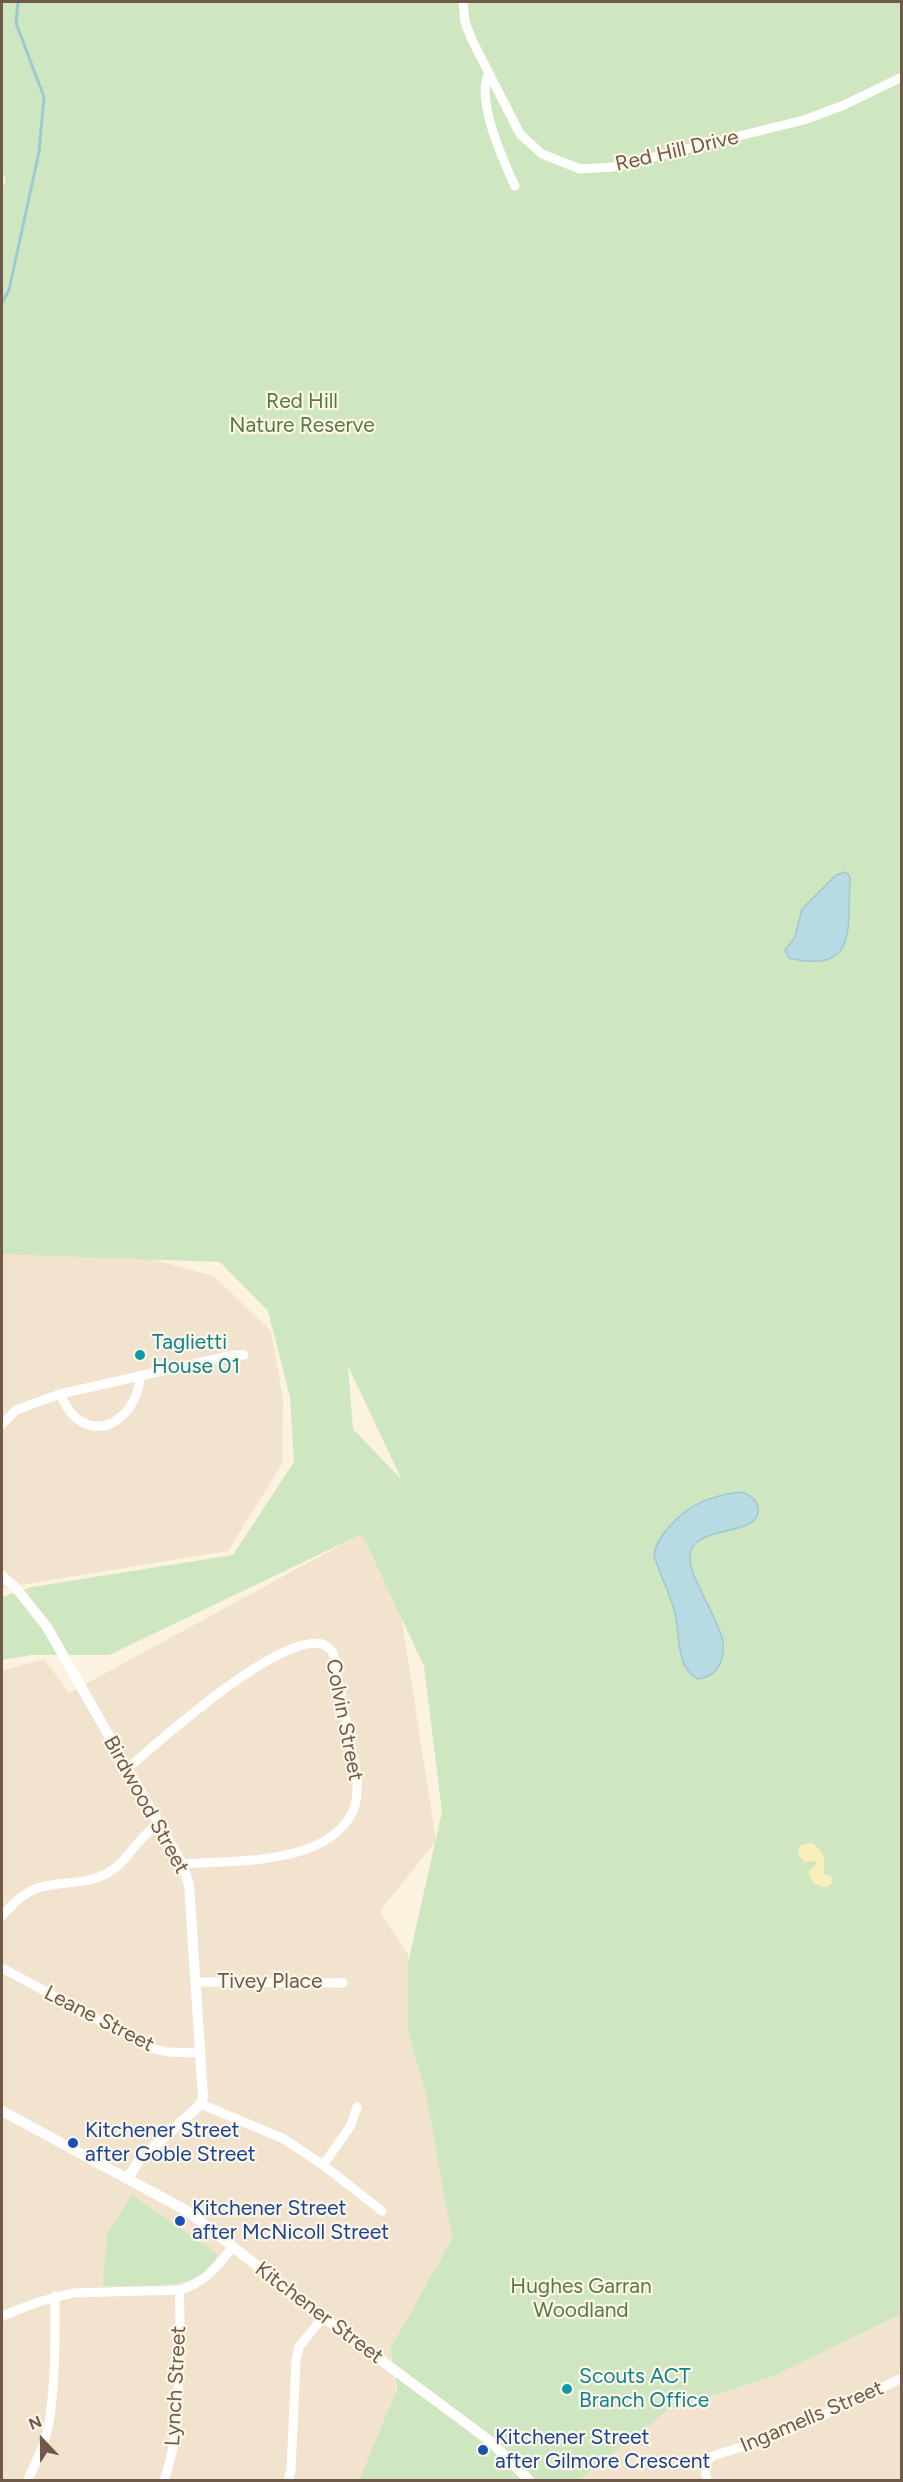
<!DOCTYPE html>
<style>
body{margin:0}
#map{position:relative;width:903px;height:2482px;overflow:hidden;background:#fbf2e0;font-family:Figtree,sans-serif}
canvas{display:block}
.frame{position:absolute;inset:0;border:3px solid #705949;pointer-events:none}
.north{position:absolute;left:12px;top:2410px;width:60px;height:60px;-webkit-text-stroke:4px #fef6e6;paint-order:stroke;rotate:338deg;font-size:16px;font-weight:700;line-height:24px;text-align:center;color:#705949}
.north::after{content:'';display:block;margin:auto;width:21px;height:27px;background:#705949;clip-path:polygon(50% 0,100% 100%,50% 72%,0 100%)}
</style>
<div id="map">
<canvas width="903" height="2482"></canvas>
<div class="frame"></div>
<div class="north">N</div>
</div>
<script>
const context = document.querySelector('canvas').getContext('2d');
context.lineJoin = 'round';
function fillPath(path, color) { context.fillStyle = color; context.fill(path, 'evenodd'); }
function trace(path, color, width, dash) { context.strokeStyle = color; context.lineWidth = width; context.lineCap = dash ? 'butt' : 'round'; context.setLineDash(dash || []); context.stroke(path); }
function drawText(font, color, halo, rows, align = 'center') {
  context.font = font + ' Figtree,sans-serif'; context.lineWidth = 4.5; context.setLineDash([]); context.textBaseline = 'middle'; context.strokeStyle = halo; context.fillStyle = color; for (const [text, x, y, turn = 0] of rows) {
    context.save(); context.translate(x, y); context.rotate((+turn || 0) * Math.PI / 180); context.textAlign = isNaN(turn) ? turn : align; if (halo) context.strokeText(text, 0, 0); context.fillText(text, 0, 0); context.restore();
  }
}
fillPath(new Path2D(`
 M2,1254l141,3 71,19 57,55 12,68 -1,65 -54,87 -226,37z
 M370,1529l19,8 47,304 -56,70 28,44v77l18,63 26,144 -62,110 6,43 -37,88h-357v-809l42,-12 25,34z
 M901,2314v166h-322l89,-70 106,-34z`), '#f2e3cf');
fillPath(new Path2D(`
 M2,2h899v2312l-127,62 -106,34 -89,70h-220l38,-91 -7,-40 62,-110 -26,-144 -18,-63v-69l34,-151 -18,-146 -62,-132 -253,121h-77l-30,5v-63l30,-10 201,-32 61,-93 -4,-65 -22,-86 -48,-49 -218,-8v-1064l4,-12 -4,-4zM348,1366l53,112v1l-48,-50z
 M132,2195l85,59c-10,40 -83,31 -114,32l4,-52z`), '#cee7c0');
fillPath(new Path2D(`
 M812,1843c12,7 14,18 11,30l9,4v6l-4,4c-11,0 -19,-5 -19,-16l7,-7v-3l-11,1 -6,-5 -1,-7 3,-5z`), '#f9eebc');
const water = new Path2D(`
 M845,872l4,3 1,4c-3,48 9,96 -61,79l-4,-8 10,-13 7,-28 34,-34z
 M740,1492c16,2 27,22 9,32 -24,12 -72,6 -56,49 6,17 29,56 30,69 2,18 -6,35 -25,37 -24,-12 -17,-47 -24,-69 -5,-19 -14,-36 -20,-54 1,-12 8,-21 15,-29 20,-23 41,-31 71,-35z`);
fillPath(water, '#b7dae3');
trace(water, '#9dc9d4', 1.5);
trace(new Path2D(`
 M2,303l7,-13 30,-138 5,-55 -28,-74 2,-21`), '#9dc9d4', 3);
trace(new Path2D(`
 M463,2l2,20 7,18 48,94 22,20 38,15 33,-2 191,-47 40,-15 58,-28
 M489,73c-14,26 14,87 26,113
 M60,1394c4,8 8,17 15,23 32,27 65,-10 65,-42
 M2,1424l14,-14 44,-16 173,-39h11
 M128,1768c34,-29 150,-134 194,-124 4,1 7,5 11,8l24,125c0,12 1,25 -5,36 -27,53 -119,47 -170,51
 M2,1916c10,-11 21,-23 36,-28 22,-7 47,-3 68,-14 22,-11 32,-39 54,-50
 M2,1968l149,80 16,4 34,1
 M197,1982l146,1
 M201,2104l83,35 39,26 59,46
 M323,2165l27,-38 7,-20
 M2,2316l36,-14 35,-9 106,-3c24,-6 38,-23 53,-42
 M28,2480c7,-16 16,-34 20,-52 8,-44 7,-88 7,-132
 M164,2480c14,-38 13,-70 15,-110 1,-27 2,-54 0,-80
 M288,2480l3,-10 5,-109 3,-14 24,-30
 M707,2480c-3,-10 -3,-17 6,-24l74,-24 115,-54`), '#fff', 9);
trace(new Path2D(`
 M2,1576l14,12 31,39 135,237 7,20 14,212 -2,8 -61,55 -12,19
 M2,2111l185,100 136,106 167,124 39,39`), '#fff', 10);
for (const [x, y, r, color] of [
 [140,1355,6,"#0f9aa8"],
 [73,2143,6,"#1a4fb4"],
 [180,2221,6,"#1a4fb4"],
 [567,2389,6,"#0f9aa8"],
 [483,2450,6,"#1a4fb4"]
]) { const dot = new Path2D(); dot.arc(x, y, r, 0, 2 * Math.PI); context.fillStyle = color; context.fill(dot); trace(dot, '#fef6e6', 2); }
drawText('21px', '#705949', '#fef6e6', [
 ["Red Hill Drive",677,151,-13],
 ["Colvin Street",344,1720,79],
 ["Birdwood Street",146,1805,61],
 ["Tivey Place",270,1982],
 ["Leane Street",99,2019,27],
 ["Kitchener Street",319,2313,37],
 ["Lynch Street",176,2386,-87],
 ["Ingamells Street",812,2417,-23]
]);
drawText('21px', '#537b44', '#fef6e6', [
 ["Red Hill",302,402],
 ["Nature Reserve",302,426],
 ["Hughes Garran",581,2287],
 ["Woodland",581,2311]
]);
drawText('21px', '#0d838f', '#fef6e6', [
 ["Taglietti",152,1343],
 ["House 01",152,1367],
 ["Scouts ACT",579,2377],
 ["Branch Office",579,2401]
], 'left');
drawText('21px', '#164399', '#fef6e6', [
 ["Kitchener Street",85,2131],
 ["after Goble Street",85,2155],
 ["Kitchener Street",192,2209],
 ["after McNicoll Street",192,2233],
 ["Kitchener Street",495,2438],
 ["after Gilmore Crescent",495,2462]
], 'left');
</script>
